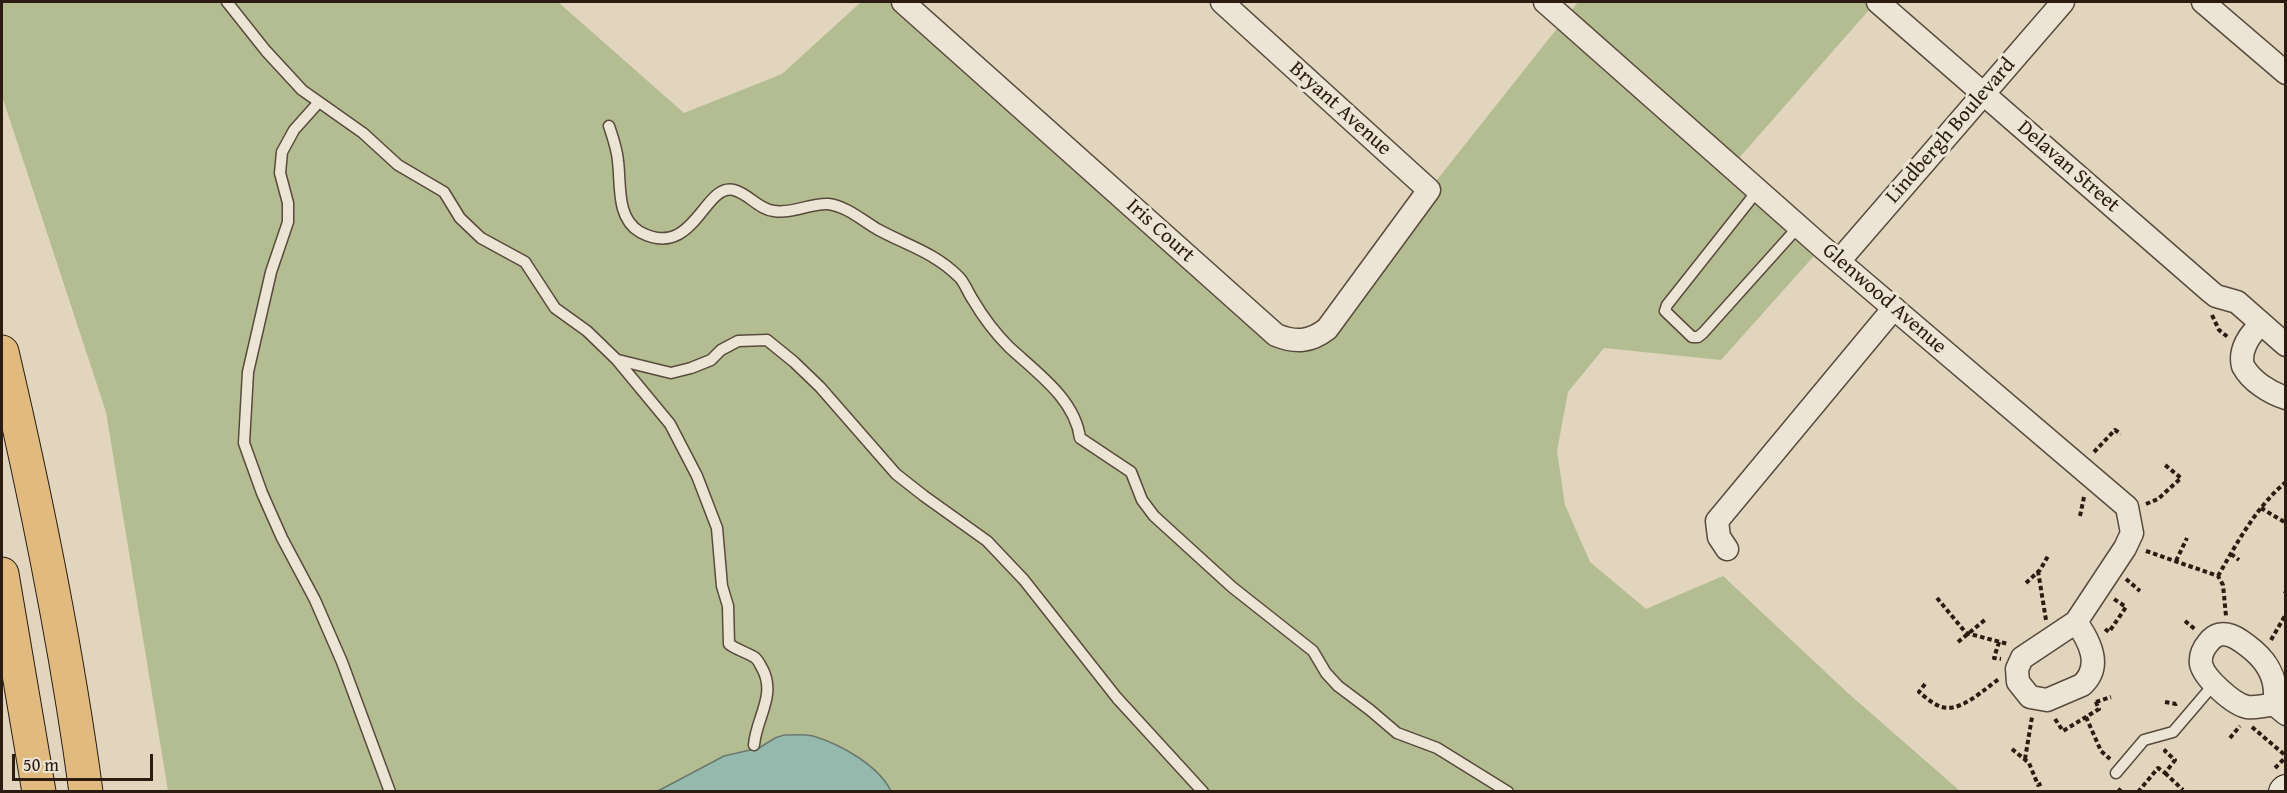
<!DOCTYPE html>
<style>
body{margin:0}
#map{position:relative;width:2287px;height:793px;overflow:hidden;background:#e1d5bd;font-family:"Gentium Book Plus",serif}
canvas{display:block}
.frame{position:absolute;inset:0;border:3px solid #2b1b11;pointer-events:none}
.scale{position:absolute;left:12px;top:754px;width:141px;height:27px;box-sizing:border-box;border:3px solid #2b1b11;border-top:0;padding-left:8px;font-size:18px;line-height:21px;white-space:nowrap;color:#2b1b11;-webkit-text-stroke:4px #ece4d4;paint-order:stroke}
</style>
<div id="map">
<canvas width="2287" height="793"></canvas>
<div class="frame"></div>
<div class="scale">50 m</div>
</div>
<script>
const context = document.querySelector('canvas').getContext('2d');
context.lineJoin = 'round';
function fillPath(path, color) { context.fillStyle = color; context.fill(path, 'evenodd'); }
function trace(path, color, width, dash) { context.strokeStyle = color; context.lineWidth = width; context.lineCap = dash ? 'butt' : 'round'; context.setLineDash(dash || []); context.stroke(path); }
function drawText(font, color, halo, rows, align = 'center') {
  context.font = font + ' "Gentium Book Plus",serif'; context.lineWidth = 6; context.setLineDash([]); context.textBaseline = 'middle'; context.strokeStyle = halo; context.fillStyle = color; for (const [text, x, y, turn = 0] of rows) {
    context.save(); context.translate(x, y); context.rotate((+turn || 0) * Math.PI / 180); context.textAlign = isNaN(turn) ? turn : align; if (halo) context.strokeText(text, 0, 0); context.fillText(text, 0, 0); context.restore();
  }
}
fillPath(new Path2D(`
 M2,2h556l126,111 98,-39 79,-72h42l373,333 27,6 126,-151 149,-188h298l-144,164 90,81 -101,113 -117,-12 -36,44 -11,59 8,54 25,57 56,47 77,-33 126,118 111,97h-1792l-62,-379 -104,-316z`), '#b3bd91');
const water = new Path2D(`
 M784,735c9,0 20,-1 29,1 27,8 65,29 78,55l-235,1 68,-36 35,-8 16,-10z`);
fillPath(water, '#95b9ad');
trace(water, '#6b7a6f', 1.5);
const lane = new Path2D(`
 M227,2l39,49 36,39 61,43 35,32 46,27 16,26 21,20 44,24 30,46 32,23 30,29 53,64 27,52 20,52 5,58 6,20 1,38c8,6 17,8 25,13 4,2 6,8 8,11 15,27 -6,50 -8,77
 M319,102l-25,28 -12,22 -2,21 8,30v19l-17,50 -23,100 -4,71 18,50 20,45 33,62 27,62 48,130
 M609,126c4,12 8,23 9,35 3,24 -2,57 22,71 54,29 64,-50 94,-42 15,4 24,19 40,21 19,3 36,-8 54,-7 18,2 34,16 49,25 29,16 57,23 82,48 6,6 9,16 14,23 10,17 22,33 36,47 27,25 66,52 71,91l51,34 11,28 12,16 78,71 81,64 13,22 12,13 32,24 27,23 40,15 71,44
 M1758,190l-91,115 -2,6 27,26h6l5,-4 96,-107
 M618,360l53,13 20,-5 20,-8 10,-10 17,-9 29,-1 27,22 26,25 76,87 28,22 63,45 37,39 93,118 86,94
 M2116,773l28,-33 29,-8 41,-48`);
const street = new Path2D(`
 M903,2l373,333c20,8 34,7 51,-6l102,-139 -207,-188
 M1545,2l277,245 305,260 5,26 -7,15 -49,74 -54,36 -5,11 1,13 12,15 17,3 35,-15c21,-19 7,-45 -6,-63
 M1878,2l333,290 5,4 21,6 49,43
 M2203,2l83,71
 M1839,261l224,-259
 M2262,325c-13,8 -23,26 -19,41 8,15 27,27 43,32
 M1727,549l-8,-12 -2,-16 177,-213
 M2274,704c4,-21 -4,-39 -20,-53 -13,-11 -32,-27 -46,-8 -5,6 -8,13 -7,21 3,14 32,40 46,43 9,1 18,-1 27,-3l12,10`);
const secondary = new Path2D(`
 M2285,792l1,-1`);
const highway = new Path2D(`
 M2,352c34,145 64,292 84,440
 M2,574l37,218`);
trace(lane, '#584a3c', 13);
trace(street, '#584a3c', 25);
trace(secondary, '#2b1b11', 34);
trace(highway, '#2b1b11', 35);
trace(new Path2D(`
 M2212,315l7,15 10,8
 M2094,452l21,-22 6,4
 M2146,504l12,-5 23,-21 -16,-13
 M2261,508l25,15
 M2080,516l4,-19
 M2146,551l72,25 5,9 3,31
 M2231,554l8,6
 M2176,561l11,-23
 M2038,571l8,49
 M2218,576c19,-33 38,-69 68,-94
 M2126,579l14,12
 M2026,583l14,-13 8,-14
 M2284,591l2,1
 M1937,598l29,35 42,11
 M2185,621l11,9
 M2105,629l4,3 17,-25 -12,-8
 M2271,640l15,-26
 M1958,642l28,-23
 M1999,642l-5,16 7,1
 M1925,684l-6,8c6,5 13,11 20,14 20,9 45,-17 60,-27
 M2096,702l15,-5
 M2165,702l11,2 3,-2
 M2086,717l15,34 9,8
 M2055,719l8,12 36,-22 -4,-9
 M2252,727l34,29
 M2230,738l10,-12
 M2012,749l17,14 9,22 5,-2
 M2025,759l7,-42
 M2275,768l11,-11
 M2165,773l18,17
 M2118,792l4,-5
 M2138,792l20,-24 7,5 10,-13 -10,-9 2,-2`), '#2b1b11', 4, [4.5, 3]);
trace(lane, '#ece4d4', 10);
trace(street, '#ece4d4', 22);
trace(secondary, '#ece4d4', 32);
trace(highway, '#e0ba7e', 33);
drawText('21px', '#2b1b11', '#ece4d4', [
 ["Bryant Avenue",1340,109,42],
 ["Lindbergh Boulevard",1951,131,-49],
 ["Delavan Street",2068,167,41],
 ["Iris Court",1160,231,42],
 ["Glenwood Avenue",1884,299,41]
]);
</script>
